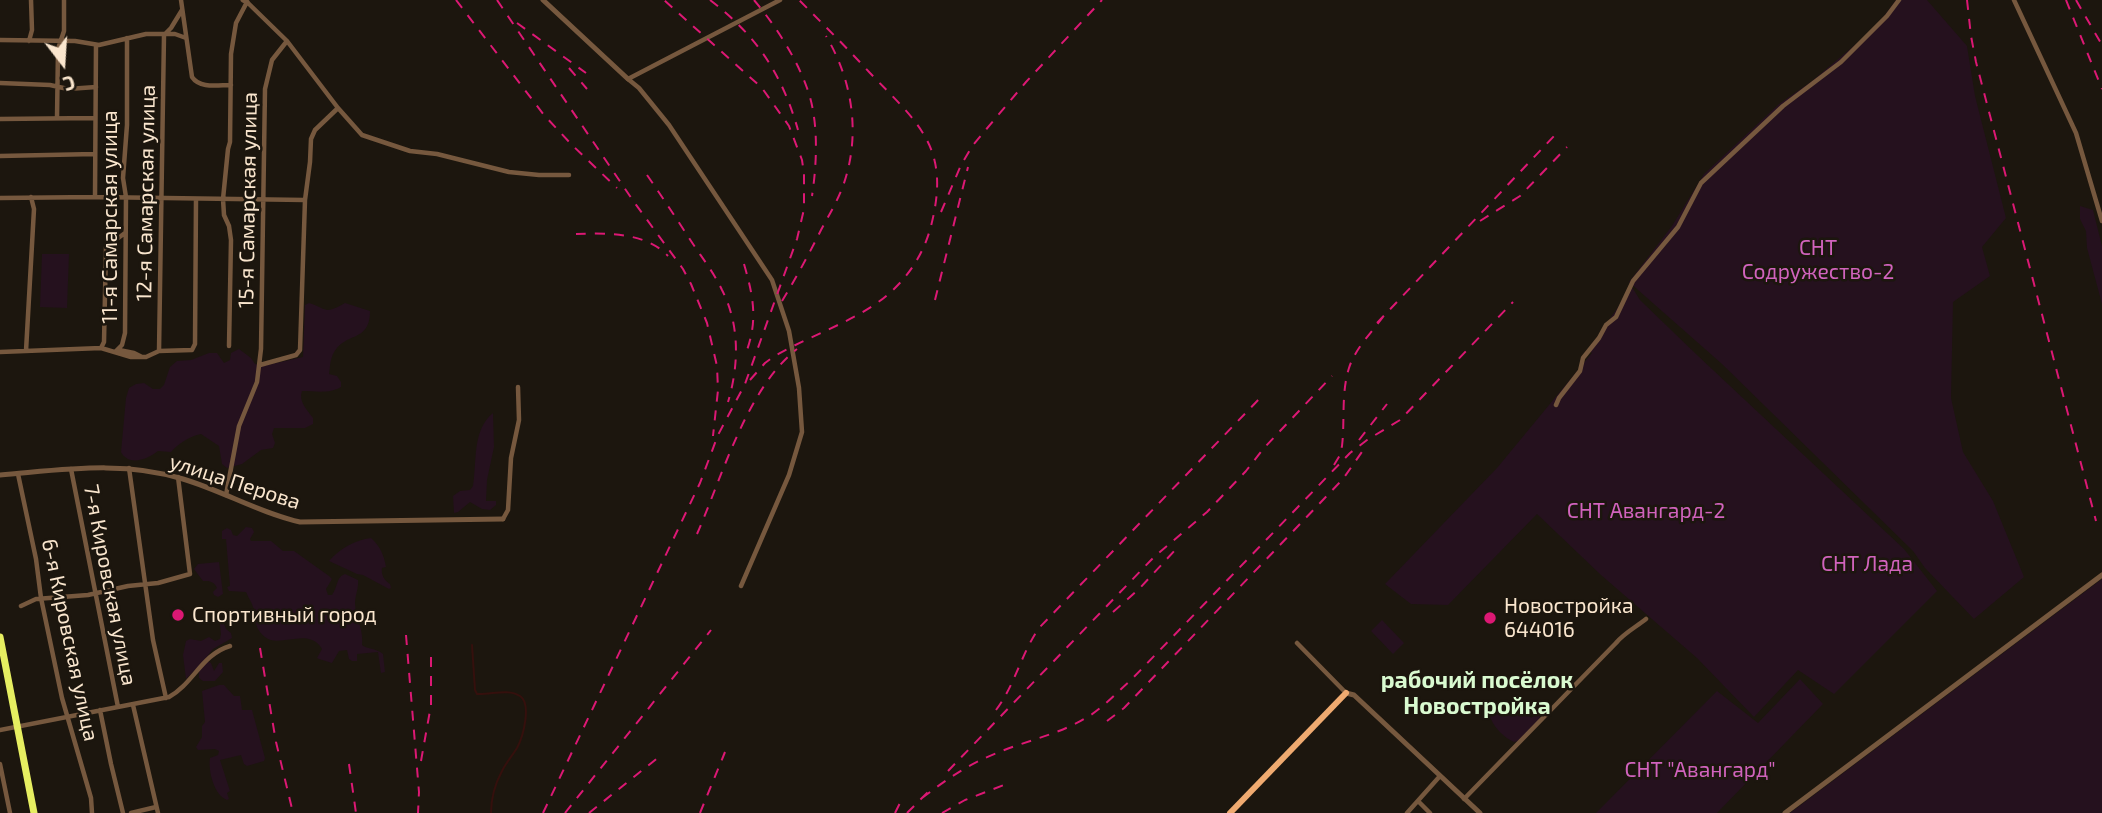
<!DOCTYPE html>
<meta charset="utf-8">
<style>
body{margin:0}
#map{position:relative;width:2102px;height:813px;overflow:hidden;background:#1c160e;font-family:"Exo 2",sans-serif}
canvas{display:block}
.north{position:absolute;left:28px;top:28px;width:70px;height:70px;-webkit-text-stroke:5px #1c160e;paint-order:stroke;rotate:163deg;font-size:19px;font-weight:700;line-height:28px;text-align:center;color:#fae6ce}
.north::after{content:'';display:block;margin:auto;width:24px;height:32px;background:#fae6ce;clip-path:polygon(50% 0,100% 100%,50% 72%,0 100%)}
</style>
<div id="map">
<canvas width="2102" height="813"></canvas>
<div class="north">С</div>
</div>
<script>
const context = document.querySelector('canvas').getContext('2d');
context.lineJoin = 'round';
function fillPath(path, color) { context.fillStyle = color; context.fill(path, 'evenodd'); }
function trace(path, color, width, dash) { context.strokeStyle = color; context.lineWidth = width; context.lineCap = dash ? 'butt' : 'round'; context.setLineDash(dash || []); context.stroke(path); }
function drawText(font, color, halo, rows, align = 'center') {
  context.font = font + ' "Exo 2",sans-serif'; context.lineWidth = 5; context.setLineDash([]); context.textBaseline = 'middle'; context.strokeStyle = halo; context.fillStyle = color; for (const [text, x, y, turn = 0] of rows) {
    context.save(); context.translate(x, y); context.rotate((+turn || 0) * Math.PI / 180); context.textAlign = isNaN(turn) ? turn : align; if (halo) context.strokeText(text, 0, 0); context.fillText(text, 0, 0); context.restore();
  }
}
fillPath(new Path2D(`
 M1896,0h31l40,46 8,50 31,122 -24,29 8,29 -37,26 -2,96 12,54 30,49 31,76 -50,42 -49,-51 -12,-17 -191,-187 -93,-82 43,-56 32,-52 75,-70 33,-23 63,-53z
 M2080,206l13,4 9,36v58l-15,-56 -1,-17 -6,-12z
 M42,254h27l-2,54 -27,-1z
 M1632,287l8,13 57,55 207,194 33,42 -103,103 -36,-24 -44,47 -57,-59 -96,-83 -64,-61 -89,91 -37,-1 -26,-20 112,-116 95,-115 -4,-3z
 M309,303c19,6 15,12 36,0l25,8c0,34 -28,19 -38,46 -2,4 -2,12 -3,17l8,2 4,6v5c-11,7 -26,4 -39,4 -4,10 5,19 11,27v6l-8,4h-31l-2,6 3,9 -2,5 -12,2 -19,14 -15,4 -5,-4 -3,-18 -18,-12c-11,2 -23,10 -30,18l-13,-1c-10,8 -29,16 -37,1l5,-54 3,-10 7,-4 8,-1 9,6h7l4,-4 6,-18 7,-6 14,-1 18,-7h8l7,10 6,-3 1,-7 8,-4 12,9 4,6 8,2 40,-9 2,-52z
 M493,413l1,34 -7,33 -1,21h10v4l-6,5 -8,-1 -12,-7 -12,10 -4,1 -1,-17 7,-5 10,-1 3,-4c4,-25 -1,-56 20,-73z
 M246,527l6,1 2,4 -4,7 1,2h20l12,10h11l35,25 3,3 -6,10 2,6h4c6,-8 4,-18 13,-21l13,6c1,8 -3,15 -3,24 1,14 9,27 7,41 4,4 14,3 21,9l2,18 -4,1 -3,-21 -21,2v7h-5l-3,-2 -2,-9 -8,1 -7,12 -13,-4 -2,-1 5,-9c-13,-23 -43,0 -57,-12 -13,-11 -7,-17 -12,-30 -2,-6 -5,-10 -7,-15l-17,-1 -2,-4 3,-1 -4,-47h-4v-8l5,-3 4,2 2,5 4,1z
 M371,538c9,8 13,17 15,29l-4,1c-1,7 2,12 8,16l1,4 -2,1 -26,-14 -6,-1 -28,-13c10,-12 26,-21 42,-23z
 M219,562l4,32 -5,3 -4,-2 -1,-3 4,-4c-3,-7 -8,-7 -14,-7l-9,-12 4,-5z
 M2102,579v234h-312z
 M219,616h2l5,13 5,4 1,5 -19,11 -8,10 6,4 3,8 5,-8h3l1,9 -8,9h-12l-4,-3v-7l-2,-3 -11,11 -3,-24 3,-14 4,-2 11,2 8,-4 6,4 5,-2 1,-5z
 M1382,620l22,23 -11,11 -22,-23z
 M1800,679l23,25 -106,109h-121l121,-122 41,32z
 M219,685h5l10,11h6l2,14h10l13,48 -1,3 -17,5 -3,-2 -3,-9 -21,5 10,31 -3,2 2,6 -2,1c-13,-5 -19,-29 -17,-42l8,-3 1,-4 -4,-2 -17,1 -2,-3 6,-10v-11l3,-4 -3,-31z
 M1511,702l6,9h9l5,7 7,-5 2,3 -1,4 -21,21 -4,1c-9,-4 -19,-13 -23,-23l-5,-3 1,-3 19,-5z`), '#25111e');
trace(new Path2D(`
 M472,645l3,45 2,4c14,1 31,-6 43,2 12,8 3,41 -3,52 -5,8 -11,15 -15,23 -7,13 -11,27 -11,42`), '#35100d', 2);
trace(new Path2D(`
 M181,0l11,77c8,12 26,8 39,8
 M2014,0l62,133 26,88
 M0,40l75,1 24,4 47,-11h29l11,4
 M29,41l3,-11 -1,-30
 M0,83l50,2 18,4 28,-2
 M57,118l1,-69 6,-18v-31
 M0,119l94,-1
 M0,156l95,-2
 M95,197l1,-152
 M0,198l95,-1 210,3
 M229,346l2,-106 -2,-14 -5,-11 -1,-16 5,-50 2,-7 1,-88 5,-31 11,-21 40,39 51,67 24,27 48,16 27,3 72,18 30,3h30
 M101,348l3,-6 2,-95 19,-14
 M119,350l15,3 8,4
 M26,351l8,-142 -3,-12
 M116,351l6,-6 3,-12 1,-136 -3,-19 4,-53v-87
 M159,351l5,-316 7,-7 11,-18
 M0,352l101,-4 30,9h15l13,-6 33,-1 3,-6 1,-145
 M260,365l36,-10 4,-5 5,-150 5,-38 1,-23 4,-9 23,-22
 M1556,405l3,-7 21,-27 3,-13 16,-20 7,-13 10,-8 17,-36 45,-54 23,-44 82,-77 58,-44 46,-46 12,-16
 M129,468l24,172 13,58
 M71,469l47,238
 M18,474l18,85 5,39 21,100 29,100 1,15
 M226,495l13,-69 18,-44 4,-33 4,-260 7,-29 15,-19
 M503,519l5,-9 3,-52 8,-38 -1,-33
 M741,586l48,-111 13,-43 -3,-44 -10,-57 -17,-51 -103,-155 -30,-37 -11,-9 152,-79
 M21,606l15,-7 52,-4 40,-9 30,-3 32,-9 -12,-97
 M1297,643l49,50
 M133,705l25,108
 M100,710l11,54 12,49
 M0,730l169,-33c24,-13 33,-43 61,-51
 M0,764l10,49
 M1464,799l152,-156c7,-9 20,-16 30,-24
 M1418,801l12,12
 M131,813l25,-6
 M1407,813l33,-37`), '#76583e', 4.5);
trace(new Path2D(`
 M243,0l4,2
 M543,0l85,79
 M0,475c62,-5 123,-15 183,4 40,12 77,34 117,43l203,-3
 M1346,693l8,2 126,118
 M1785,813l317,-238`), '#76583e', 5);
trace(new Path2D(`
 M1230,813l116,-120`), '#efaa70', 6);
trace(new Path2D(`
 M0,637l34,176`), '#e6ee61', 7);
trace(new Path2D(`
 M456,0l88,115 28,30 45,43
 M497,0l137,202 49,67 8,15 16,39 10,43 1,24 -5,46
 M710,0c47,36 72,74 88,130
 M754,0c21,25 42,57 53,88 12,32 10,75 5,108
 M1967,0l4,36 5,26 120,459
 M2066,0l36,89
 M2076,0l26,45
 M517,23l69,50
 M569,68l18,21
 M647,175c16,23 31,46 46,69 10,15 21,29 29,46 18,35 17,75 6,112
 M941,212l20,-47 12,-20 53,-63 76,-82
 M1480,221l40,-25 47,-49
 M576,234c30,-1 70,-2 92,22
 M744,264c9,31 14,55 3,86
 M935,300l33,-133
 M782,301c14,-23 27,-47 39,-71 8,-15 16,-28 22,-44 18,-50 10,-105 -17,-150
 M1377,323l178,-188
 M750,380l15,-17 8,-6c34,-20 72,-32 104,-54 27,-19 46,-46 54,-77 20,-78 -11,-101 -61,-153 -23,-25 -47,-49 -71,-73
 M1359,440l28,-36
 M1334,465l6,-10 2,-9c3,-25 -1,-53 7,-78 6,-19 22,-35 34,-51
 M697,534c25,-57 50,-146 100,-185
 M1113,612l26,-23 38,-41
 M406,635l13,157 -1,21
 M260,648l16,94 17,71
 M996,710c19,-25 25,-56 43,-82l222,-231
 M1107,721l17,-13 219,-229 21,-30
 M421,761l10,-56v-48
 M349,764l7,49
 M948,771l206,-214 53,-45 39,-41 18,-23 68,-72
 M922,798c24,-18 46,-34 75,-45 28,-12 60,-18 87,-34 17,-9 31,-25 46,-38l220,-228 17,-13 33,-20 113,-118
 M543,813l157,-330 18,-48 27,-51 52,-145 7,-30v-35l-2,-14 -13,-34 -27,-38 -98,-88
 M565,813l146,-183
 M589,813l71,-57
 M700,813l25,-61
 M895,813l5,-10
 M907,813l22,-22
 M942,813l23,-13 44,-17`), '#dc1874', 2, [10, 9]);
for (const [x, y, r, color] of [
 [178,615,7,"#dc1874"],
 [1490,618,7,"#dc1874"]
]) { const dot = new Path2D(); dot.arc(x, y, r, 0, 2 * Math.PI); context.fillStyle = color; context.fill(dot); trace(dot, '#1c160e', 2.5); }
drawText('21px', '#fae6ce', '#1c160e', [
 ["12-я Самарская улица",146,193,-89],
 ["15-я Самарская улица",248,200,-89],
 ["11-я Самарская улица",110,217,-90],
 ["улица Перова",235,482,18],
 ["7-я Кировская улица",110,585,79],
 ["6-я Кировская улица",70,640,78]
]);
drawText('21px', '#d163bd', '#1c160e', [
 ["СНТ",1818,248],
 ["Содружество-2",1818,272],
 ["СНТ Авангард-2",1646,511],
 ["СНТ Лада",1867,564],
 ["СНТ \"Авангард\"",1700,770]
]);
drawText('21px', '#fae6ce', '#1c160e', [
 ["Новостройка",1504,606],
 ["644016",1504,630],
 ["Спортивный город",192,615]
], 'left');
drawText('bold 23px', '#d9fad0', '#1c160e', [
 ["рабочий посёлок",1477,680],
 ["Новостройка",1477,706]
]);
</script>
